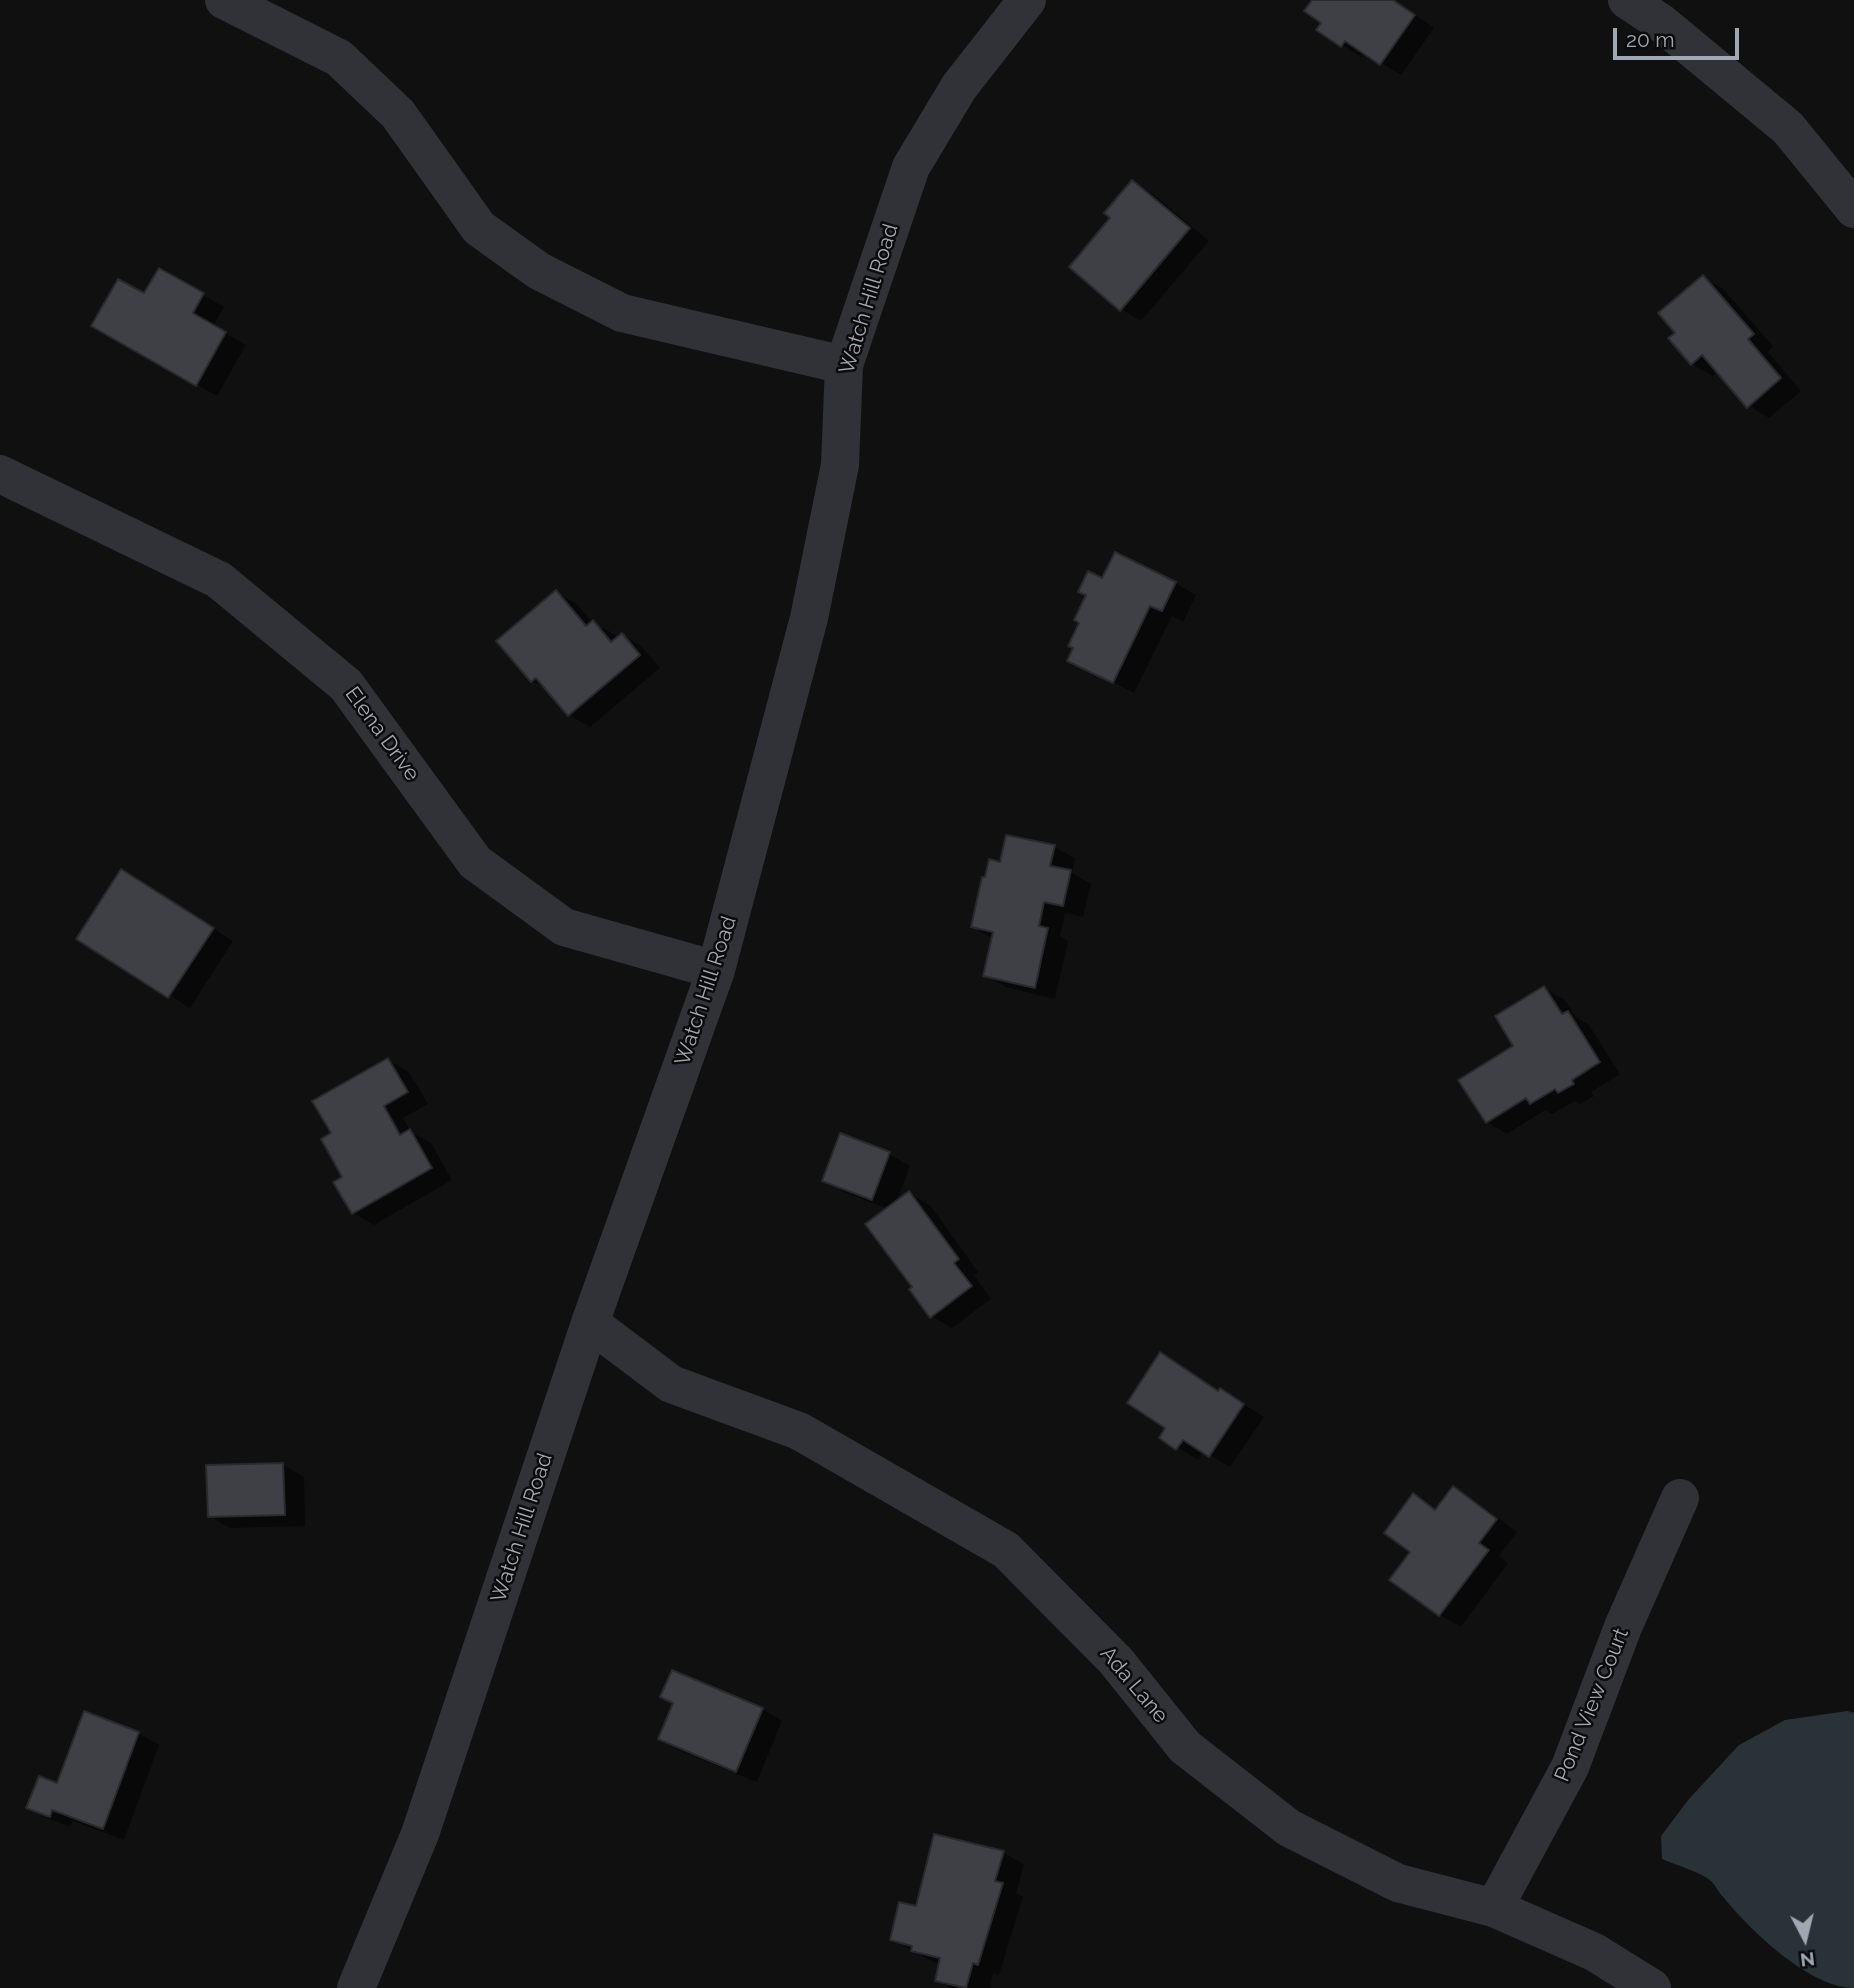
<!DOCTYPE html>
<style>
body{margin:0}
#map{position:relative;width:1854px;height:1988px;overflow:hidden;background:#101011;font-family:Raleway,sans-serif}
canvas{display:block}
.north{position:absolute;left:1770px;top:1904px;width:70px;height:70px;-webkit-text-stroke:5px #0b0b0c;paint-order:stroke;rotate:173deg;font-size:19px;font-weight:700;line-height:28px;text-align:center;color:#a0a8b3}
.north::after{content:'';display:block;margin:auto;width:24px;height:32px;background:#a0a8b3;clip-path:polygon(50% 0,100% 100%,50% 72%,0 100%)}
.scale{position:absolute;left:1613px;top:28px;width:126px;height:32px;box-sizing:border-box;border:4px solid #a0a8b3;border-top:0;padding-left:9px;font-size:21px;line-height:24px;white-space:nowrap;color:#a0a8b3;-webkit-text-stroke:5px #0b0b0c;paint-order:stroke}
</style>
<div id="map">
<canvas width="1854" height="1988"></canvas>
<div class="north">N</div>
<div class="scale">20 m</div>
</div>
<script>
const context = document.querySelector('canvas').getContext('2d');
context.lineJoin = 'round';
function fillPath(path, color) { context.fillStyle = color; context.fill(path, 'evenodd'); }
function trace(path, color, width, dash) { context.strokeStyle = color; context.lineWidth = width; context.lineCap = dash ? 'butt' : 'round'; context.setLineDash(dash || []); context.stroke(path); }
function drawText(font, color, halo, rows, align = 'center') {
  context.font = font + ' Raleway,sans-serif'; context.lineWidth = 5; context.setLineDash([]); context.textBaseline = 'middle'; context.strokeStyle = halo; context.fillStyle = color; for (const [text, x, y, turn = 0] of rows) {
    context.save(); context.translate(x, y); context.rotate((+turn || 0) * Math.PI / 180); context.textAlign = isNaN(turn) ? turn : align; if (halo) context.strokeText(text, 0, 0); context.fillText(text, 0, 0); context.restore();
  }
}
fillPath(new Path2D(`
 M1847,1711l7,2v275c-44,0 -103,-57 -130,-90 -5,-5 -8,-12 -13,-17 -8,-8 -38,-17 -49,-22l-1,-23 28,-37 50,-54 46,-25z`), '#283237');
fillPath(new Path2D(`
 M1314,0h80l40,28 -33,47 -36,-22 -3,5 -43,-28 4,-7z
 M1132,182l21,12 56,47 -68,80 -20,-12 -8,-91z
 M159,270l65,37 -11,19 33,19 -29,51 -124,-70 52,-30z
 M1703,277l20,12 50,57 -5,6 33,39 -32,27 -20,-12 -31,-35 -5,5 -21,-12z
 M1103,580l72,3 21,12 -13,27 -11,-6 -38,77 -65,-33z
 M556,592l21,12 16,19 21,11 4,5 4,-4 20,12 18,21 -70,59 -21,-12 -21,-25 -16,-9 -33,-40z
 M1054,847l21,11 -3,15 19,11 -8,33 -18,-4 -5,23 8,5 -13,58 -49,-12 -21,-12 8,-36 -20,-12 28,-63z
 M142,883l91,58 -43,67 -112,-69z
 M1544,988l21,12 11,17 13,8 31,49 -29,18 3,4 -14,8 -5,-3 -23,13 -7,-4 -38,24 -20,-12 28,-76z
 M388,1060l21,12 19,32 -25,14 8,14 20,11 21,37 -78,45 -21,-12 -20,-79z
 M889,1154l21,12 -14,37 13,-10 21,12 48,67 -4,3 17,24 -39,29 -21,-12 -17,-29 -26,-78 -44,-17 -20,-12z
 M1181,1366l39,26 1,-2 43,27 -34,50 -27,-16 -5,9 -37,-23 7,-10z
 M283,1465l21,12 1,49 -75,2 -21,-12z
 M1453,1488l21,12 43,32 -18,24 9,7 -47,64 -21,-12 -48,-36 20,-27 2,-56 23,14z
 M762,1709l20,12 -25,61 -77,-31 -20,-12z
 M138,1733l21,12 -35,95 -51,-19 -3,6 -21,-8 -21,-12z
 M935,1836l69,17 20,11 -8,29 7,4 -24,78 -6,-2 -3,15h-39l-14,-8 4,-16 -8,-2 -41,-23 26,-31z`), '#0007');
const building = new Path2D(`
 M1312,0h81l22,15 -35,50 -35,-24 -4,6 -25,-17 5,-7 -17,-12z
 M1132,180l58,48 -70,83 -51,-44 41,-49 -6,-5z
 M159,268l45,25 -11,20 33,19 -30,54 -105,-60 27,-47 26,14z
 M1703,275l51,59 -6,5 33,39 -34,30 -45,-53 -11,10 -23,-27 7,-5 -17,-20z
 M1115,552l61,30 -14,29 -12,-5 -37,77 -46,-22 6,-13 -5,-2 11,-23 -5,-3 12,-25 -8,-3 10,-21 14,7z
 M556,590l30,36 7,-6 18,22 11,-9 18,22 -72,61 -32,-38 -5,4 -35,-41z
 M1006,835l49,10 -5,21 21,4 -8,36 -19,-4 -5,24 9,2 -13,60 -52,-12 10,-44 -22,-5 11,-50h3l4,-18 11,3z
 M121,869l93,59 -46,70 -92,-59z
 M1544,986l18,28 6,-3 32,51 -28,18 2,4 -16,9 -3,-4 -25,15 -4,-6 -40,25 -28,-43 55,-34 -18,-30z
 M388,1058l20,34 -24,14 16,29 10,-6 22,39 -80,46 -19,-32 9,-5 -21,-38 10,-6 -19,-32z
 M840,1133l50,19 -18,48 -50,-19z
 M909,1191l50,68 -5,4 18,23 -42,32 -21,-29 3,-2 -47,-63z
 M1160,1352l58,39 2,-3 24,16 -35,53 -26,-17 -7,10 -17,-12 6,-10 -38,-25z
 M283,1463l2,52 -77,2 -2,-52z
 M1453,1486l44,33 -18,24 10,7 -50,66 -50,-36 21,-28 -26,-19 29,-40 22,17z
 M672,1670l91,38 -27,64 -78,-33 15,-36 -13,-6z
 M84,1711l55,21 -36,97 -51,-19 -2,7 -24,-9 13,-32 18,7z
 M934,1834l70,17 -9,30 8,2 -25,82 -5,-2 -7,25 -31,-7 5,-23 -29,-7 1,-5 -22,-6 9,-38 17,4z`);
fillPath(building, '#3e4045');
trace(building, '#2a2a2e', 2);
trace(new Path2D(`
 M224,0l115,58 59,56 81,114 60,43 83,42 222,52
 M1627,0l33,22 128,106 66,81
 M0,474l219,106 127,105 129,177 89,65 152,43
 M590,1323l81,61 128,47 207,119 110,111 69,86 104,81 109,55 96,25 100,44 58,36
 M1494,1908l76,-141 53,-140 57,-129
 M356,1988l64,-154 170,-511 126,-353 93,-352 31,-153 4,-100 67,-198 48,-80 68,-87`), '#313237', 38);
drawText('21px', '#a0a8b3', '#0b0b0c', [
 ["Watch Hill Road",869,299,-73],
 ["Elena Drive",382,734,54],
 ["Watch Hill Road",706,991,-72],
 ["Watch Hill Road",522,1528,-72],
 ["Ada Lane",1134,1685,50],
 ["Pond View Court",1592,1705,-68]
]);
</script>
